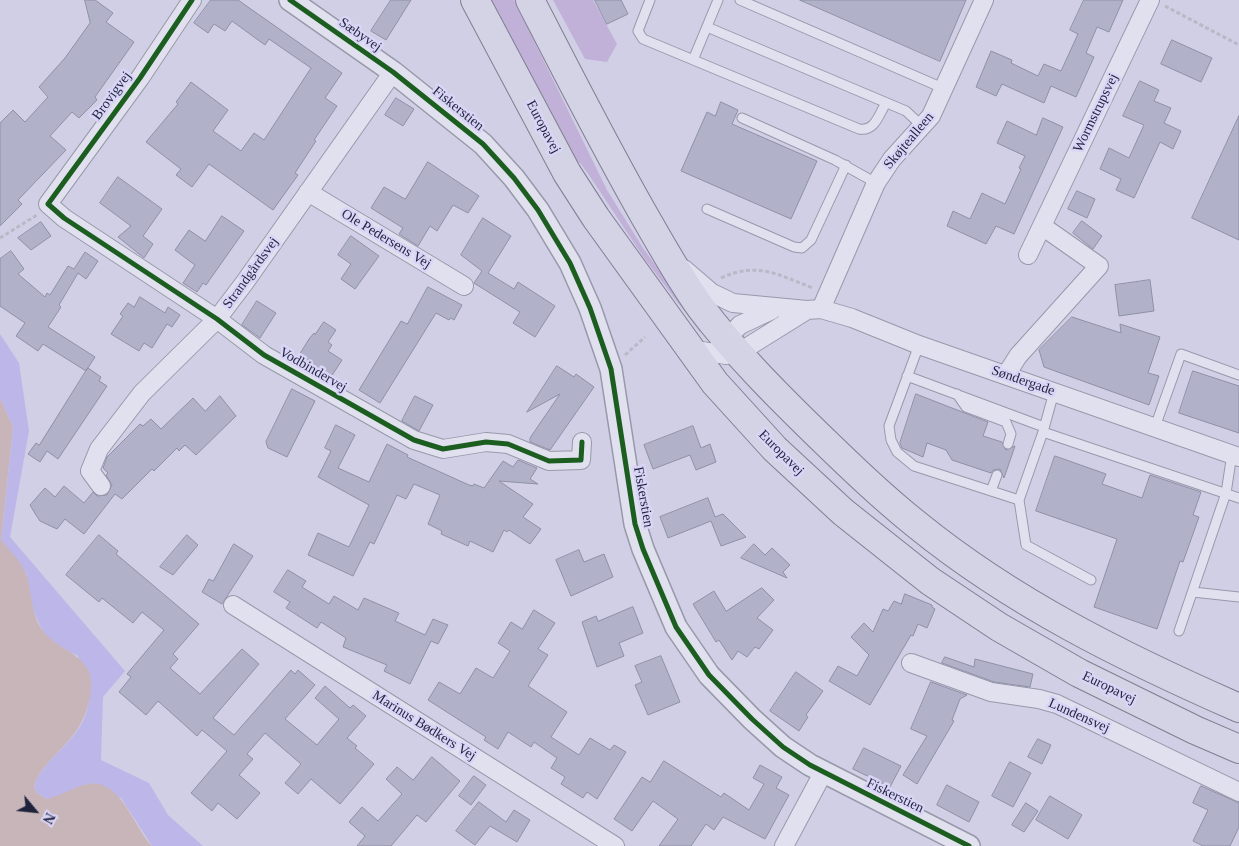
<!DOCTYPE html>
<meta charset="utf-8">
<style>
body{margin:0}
#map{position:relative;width:1239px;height:846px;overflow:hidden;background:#d1cfe5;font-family:"Times New Roman",serif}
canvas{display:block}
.north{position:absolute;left:10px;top:786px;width:50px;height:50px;-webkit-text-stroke:4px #d9d5f7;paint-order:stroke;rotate:118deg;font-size:14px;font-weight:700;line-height:20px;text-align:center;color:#1f223b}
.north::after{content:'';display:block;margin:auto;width:18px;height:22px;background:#1f223b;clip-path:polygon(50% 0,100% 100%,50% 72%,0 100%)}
</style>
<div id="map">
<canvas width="1239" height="846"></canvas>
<div class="north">N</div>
</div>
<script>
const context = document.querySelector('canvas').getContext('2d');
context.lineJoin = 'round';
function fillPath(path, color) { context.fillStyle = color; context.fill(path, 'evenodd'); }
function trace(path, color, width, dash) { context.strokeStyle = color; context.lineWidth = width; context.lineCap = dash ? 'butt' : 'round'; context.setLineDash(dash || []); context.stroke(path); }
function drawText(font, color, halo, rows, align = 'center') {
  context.font = font + ' "Times New Roman",serif'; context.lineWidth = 5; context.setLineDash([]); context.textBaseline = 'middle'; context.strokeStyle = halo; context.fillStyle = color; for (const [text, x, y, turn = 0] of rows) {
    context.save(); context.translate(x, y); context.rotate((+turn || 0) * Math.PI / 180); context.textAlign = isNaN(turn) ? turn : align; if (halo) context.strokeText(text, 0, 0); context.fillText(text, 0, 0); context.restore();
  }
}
fillPath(new Path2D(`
 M487,0h27l93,190 36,58 59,82 -2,2 -56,-74 -55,-83 -8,-11 -6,-4z
 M553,0h40l24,44 -10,18 -22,-3z`), '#c1b1d8');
fillPath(new Path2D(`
 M0,334l19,29 10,68 -19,106 115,134 -22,26 -2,63 48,23 19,32 35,31h-51l-31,-48 -39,-12 -21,10 -14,3 -10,-6 -3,-6c8,-32 53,-46 55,-90 1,-12 -8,-29 -11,-41l-23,-11 -13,-15 -10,-23 -6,-34 -25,-33 12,-113 -13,-29z`), '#bdb6e9');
fillPath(new Path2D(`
 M0,398l13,29 -12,113c8,10 21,22 25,34 7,19 4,41 18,58 12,16 36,20 45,40 6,14 -1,38 -8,51 -12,24 -42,41 -47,64l3,6 10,6c15,-4 27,-12 41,-15 33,-6 46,44 64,62h-152z`), '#c7b5ba');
const building = new Path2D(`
 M85,0h10l18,13 -7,9 28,20 -39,55 2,3 -18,18 -7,-6 -22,24 16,14 -48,50 4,4 -22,22v-103l13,-13 12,12 23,-25 -9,-10 26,-29 25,-35z
 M211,0h27l104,73 -17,25 12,8 -23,34 2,1 -21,32 3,2 -25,35 -64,-46 -17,23 -16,-12 5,-6 -35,-27 32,-38 -2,-2 15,-20 37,28 -15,21 28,20 13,-18 10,7 47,-72 -42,-29 -4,6 -33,-24 -7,10 -11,-7 -6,9 -14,-10z
 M391,0h20l-25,40 -15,-9z
 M595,0h26l7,14 -21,10z
 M800,0h166l-26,61z
 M1084,0h39l-14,32 -12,-5 -11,26 8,4 -18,40 -25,-11 -7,17 -42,-19 -6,12 -20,-9 15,-36 21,9 -1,3 27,13 6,-12 17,7 17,-37 -8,-4z
 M1172,40l40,18 -11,24 -40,-18z
 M1140,81l19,9 -5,11 17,7 -7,15 17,8 -8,18 -13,-7 -26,56 -18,-8 5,-11 -21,-10 9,-21 20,10 15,-33 -21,-9z
 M396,98l18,11 -11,17 -18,-11z
 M721,102l17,8 -6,14 85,37 -26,58 -110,-48 26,-59 8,4z
 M1239,116v124l-47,-22z
 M1043,118l20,9 -49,107 -18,-8 -10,18 -39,-18 6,-15 17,8 12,-26 23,11 16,-35 -2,-1 6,-12 -28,-13 10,-22 29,14z
 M428,162l51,34 -11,17 -15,-8 -16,26 -7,-5 -12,20 -19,-12 4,-6 -32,-20 13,-21 21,12z
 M118,177l44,32 -19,27 10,8 -9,14 -26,-21 13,-11 -31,-23z
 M1077,191l18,8 -8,19 -19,-9z
 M222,216l22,15 -38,54 -3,-2 -6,9 -14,-9 12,-18 -20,-15 14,-20 16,11z
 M483,218l28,18 -23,37 26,16 4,-7 37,24 -20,31 -22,-14 7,-11 -46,-29 8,-12 -21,-16z
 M1082,221l20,15 -9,13 -20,-16z
 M41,222l10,14 -20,14 -13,-12z
 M351,236l28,20 -24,33 -14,-10 10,-15 -13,-9z
 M11,251l13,18 -6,5 27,23 2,-4 3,2 18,-29 6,3 11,-17 13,9 -12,18 -8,-6 -19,32 2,2 -13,20 47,30 -9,14 -43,-27 -5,7 -22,-15 9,-13 -25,-17v-47z
 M1150,280l4,31 -35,5 -4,-31z
 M428,287l34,18 -8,15 -3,-2 -2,2 -13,-7 -56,90 -21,-13 42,-69 6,3z
 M140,297l25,16 3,-6 12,8 -8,12 -5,-3 -15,24 -8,-5 -5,8 -28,-17 12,-18 -3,-2 8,-11 6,4z
 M257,301l19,12 -16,25 -18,-13z
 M1072,317l49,16 -1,-9 40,13 -12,36 11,3 -10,29 -105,-38 -5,-17z
 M324,322l12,8 -8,12 4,3 -4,6 14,9 -13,20 -33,-20 13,-21 5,-6 1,1z
 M557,366l17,11 2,-3 18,13 -44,63 -20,-8v-4l30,-44 -33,18z
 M88,368l13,9 -2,4 8,5 -49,73 -11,-8 -7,11 -12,-8 8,-11 3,2z
 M1193,371l46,15v47l-60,-20z
 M292,389l23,12 -28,56 -19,-9 -2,-6z
 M916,394l72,28 -5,14 19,6 4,8 9,-4 -11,32 -4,-9 -7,1 -2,3 -39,-13 -6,-10 -19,-7 -4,14 -21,-9 -2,-5z
 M220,396l16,20 -40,39 -11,-10 -6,6 -2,-3 -23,23 -2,-2 -30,30 -7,-5 -31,40 -19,-15 -8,10 -17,-8 -4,-6 -6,-10 15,-17 10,9 9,-11 20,17 9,-11 4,4 10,-1 5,-10 -6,-10 2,-2 -5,-5 4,-11 33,-33 3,2 8,-7 10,10 32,-31 12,13z
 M415,396l18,9 -14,26 -17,-10z
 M336,425l19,10 -17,33 31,14 18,-38 21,11 -1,2 62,28 4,1 1,-2 10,4 19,-27 10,6 5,-7 19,8 -7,11 8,5 -39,-3 34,23 -10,13 18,12 -11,15 -21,-14 -2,2 -3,-2 -11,22 -23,-11 -2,5 -27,-12 1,-3 -14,-7 12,-29 -26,-11 -8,15 -9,-4 -23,49 -4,-2 -17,34 -45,-21 10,-22 31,14 20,-42 -51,-28 13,-26 -6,-3z
 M693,426l8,22 9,-4 6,18 -20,8 -6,-15 -37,14 -9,-24z
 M1055,456l51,18 -4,10 40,14 8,-23 51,17 -8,23 6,2 -16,45 -3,-1 -23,68 -63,-22 23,-68 -81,-28z
 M708,498l7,19 8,-3 23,23 -25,9 -10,-25 -43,17 -8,-21z
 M99,535l19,16 -2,3 83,70 -26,30 5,5 -8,9 30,26 42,-45 17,15 -46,54 21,17 57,-65 4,4 3,-4 17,15 -30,34 32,26 22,-26 -24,-21 10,-12 25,22 3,-3 13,11 -19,22 10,8 -2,2 19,16 -34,40 -29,-25 -13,15 -13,-11 16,-19 -36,-31 -18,21 6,5 -14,16 21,18 -23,26 -19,-16 -6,8 -21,-18 36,-42 -25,-21 -5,6 -39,-35 -12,14 -27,-23 12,-15 -4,-3 37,-44 -22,-18 -9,11 -31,-25 -3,4 -33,-27z
 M187,535l11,10 -25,30 -13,-8z
 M234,544l19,12 -31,48 -20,-12 7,-13 4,2z
 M754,544l11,11 7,-7 18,17 -7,7 4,6 -46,-20z
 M579,550l5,12 20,-8 9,23 -42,19 -15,-36z
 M288,570l18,11 -4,6 27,17 5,-8 24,14 6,-12 35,15 -4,8 30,14 8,-16 15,6 -10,19 -7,-3 -21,43 -26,-13 3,-6 -44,-18 3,-9 -25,-16 -4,6 -31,-20 4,-6 -16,-10z
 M762,588l12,12 -17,18 16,12 -14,19 -4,-2 -8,10 -9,-6 -6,9 -13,-20 -3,2 -23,-38 21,-13 12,20z
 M905,594l27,11v2l3,2 -8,19 -9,-4 -5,12 -2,-1 -41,70 -41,-24 9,-15 19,10 12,-21 -18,-18 13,-14 9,9 10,-23 5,2 6,-10 7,3z
 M633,607l10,26 -24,10 5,13 -27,11 -15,-45 14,-6 2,5z
 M534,610l21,13 -17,26 10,6 -20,31 39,26 -16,25 28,18 11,-17 20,12 4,-5 12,7 -29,47 -10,-7 -4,6 -22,-14 4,-7 -14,-9 6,-10 -23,-16 -3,5 -23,-15 -10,17 -14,-9 2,-3 -58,-37 11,-18 21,12 16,-26 17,10 17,-27 -12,-8 13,-21 11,7z
 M661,656l19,46 -32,13 -13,-30 7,-3 -7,-16z
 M945,657l29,10 1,-8 58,15 -3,13 -36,-5 -52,-19z
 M796,672l27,19 -17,24 2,2 -9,14 -29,-20z
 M931,682l36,13 -7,4 -8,21 2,1 -37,63 -14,-9 24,-39 -16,-7z
 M1038,739l13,6 -9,19 -14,-7z
 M864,748l37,18 -11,21 -37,-18z
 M432,757l28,24 -34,41 -9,-7 -26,31h-34l8,-10 -16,-14 13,-15 16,14 24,-27 -16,-15 11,-12 16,13z
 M664,761l57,36 3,-4 25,17 15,-26 -11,-6 7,-13 22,12 -6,11 13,7 -24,44 -42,-22 -9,13 -8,-6 -15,22h-32l19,-27 -25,-18 -21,30 -18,-12 28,-42 8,5z
 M1010,762l21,11 -18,34 -21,-11z
 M474,776l12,9 -15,20 -12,-9z
 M947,785l32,17 -10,20 -32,-17z
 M1201,786l38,17v24l-9,19h-27l-10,-5 15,-31 -15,-7z
 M1050,796l32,19 -14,24 -32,-19z
 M479,802l27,20 8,-12 16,10 -13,22 -27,-16 -15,19 -19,-14z
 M1026,803l12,8 -14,21 -12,-7z`);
fillPath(building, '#b1b2ca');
trace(building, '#8e90a6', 1);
const service = new Path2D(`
 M650,0l-12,31 5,8 216,90c16,3 20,-15 27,-26
 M740,0l205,89
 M707,27l199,84 17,16
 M693,60l25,-60
 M742,118l93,42 41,23
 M707,209l87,38 8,1 9,-8 35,-75
 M919,345l-30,81 2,14 6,12 17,14 105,34
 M907,376l137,51
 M1054,392l-11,40 -24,68 7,45 65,35
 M957,394l9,13 40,15 5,12 -3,10
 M1155,427l26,-73 58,21
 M1043,432l196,66
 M991,491l6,-16
 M1193,592l46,5
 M1179,631l47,-138 6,-39`);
const minor = new Path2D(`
 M192,0l-52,78 -92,126 16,14 153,101 47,36 150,85 29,9 43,-7 22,2 41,17 32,-1 1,-18
 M308,192l156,94
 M1028,255l122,-255
 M684,269l28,24 21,10 74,7
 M821,309l55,-126 16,-24 39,-43 53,-116
 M720,345l20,-20 32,-15
 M690,349l36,6 12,-2 69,-43 14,-1 31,9 67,27 320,112
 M1006,375l12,-19 81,-90 -57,-40
 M101,486l-11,-15 9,-22 43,-56 75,-74 28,-37 148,-210
 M233,605l382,241
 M911,663l80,29 48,7 18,5 182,88
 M784,846l39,-73`);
const tertiary = new Path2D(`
 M290,0l103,72 90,72 31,34 24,32 32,53 20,45 21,61 24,155 8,25 33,78 33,48 43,44 31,28 27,18 159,81`);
const primary = new Path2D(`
 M475,0l92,173 29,45 119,165 60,66 68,63 87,69 69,46 80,46 116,57 44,19
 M530,0c37,72 74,145 114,215 18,31 36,64 57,93 34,45 75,86 115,125 33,32 65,63 100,91 97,79 209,134 323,184`);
trace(service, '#9898ab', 11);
trace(minor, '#9898ab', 20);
trace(tertiary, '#9898ab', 24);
trace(primary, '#7f7f90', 30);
trace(new Path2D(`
 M1165,6l74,39
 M0,238l37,-23
 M721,278c37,-17 57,-3 92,10
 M625,355l20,-18`), '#b8b8c6', 3, [4, 2.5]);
trace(service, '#e1e0ee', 9);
trace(minor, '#e1e0ee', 18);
trace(tertiary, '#e1e0ee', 21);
trace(primary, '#d4d2e5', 28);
trace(new Path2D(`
 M192,0l-52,78 -92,126 16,14 153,101 47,36 150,85 29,9 43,-7 22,2 41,17 32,-1 1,-18
 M290,0l103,72 90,72 31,34 24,32 32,53 20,45 21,61 24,155 8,25 33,78 33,48 43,44 31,28 27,18 159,81`), '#1b5e20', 5);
drawText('14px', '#1f223b', '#d9d5f7', [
 ["Sæbyvej",360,35,35],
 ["Brovigvej",112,96,-54],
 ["Fiskerstien",458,109,39],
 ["Wormstrupsvej",1096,113,-64],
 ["Europavej",543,127,62],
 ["Skøjtealleen",909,141,-50],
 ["Ole Pedersens Vej",386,239,31],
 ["Strandgårdsvej",251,273,-54],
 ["Vodbindervej",313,370,30],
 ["Søndergade",1023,381,19],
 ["Europavej",781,453,45],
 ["Fiskerstien",643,497,80],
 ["Europavej",1109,688,26],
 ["Lundensvej",1079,716,24],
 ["Marinus Bødkers Vej",424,726,32],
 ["Fiskerstien",895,796,26]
]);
</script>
